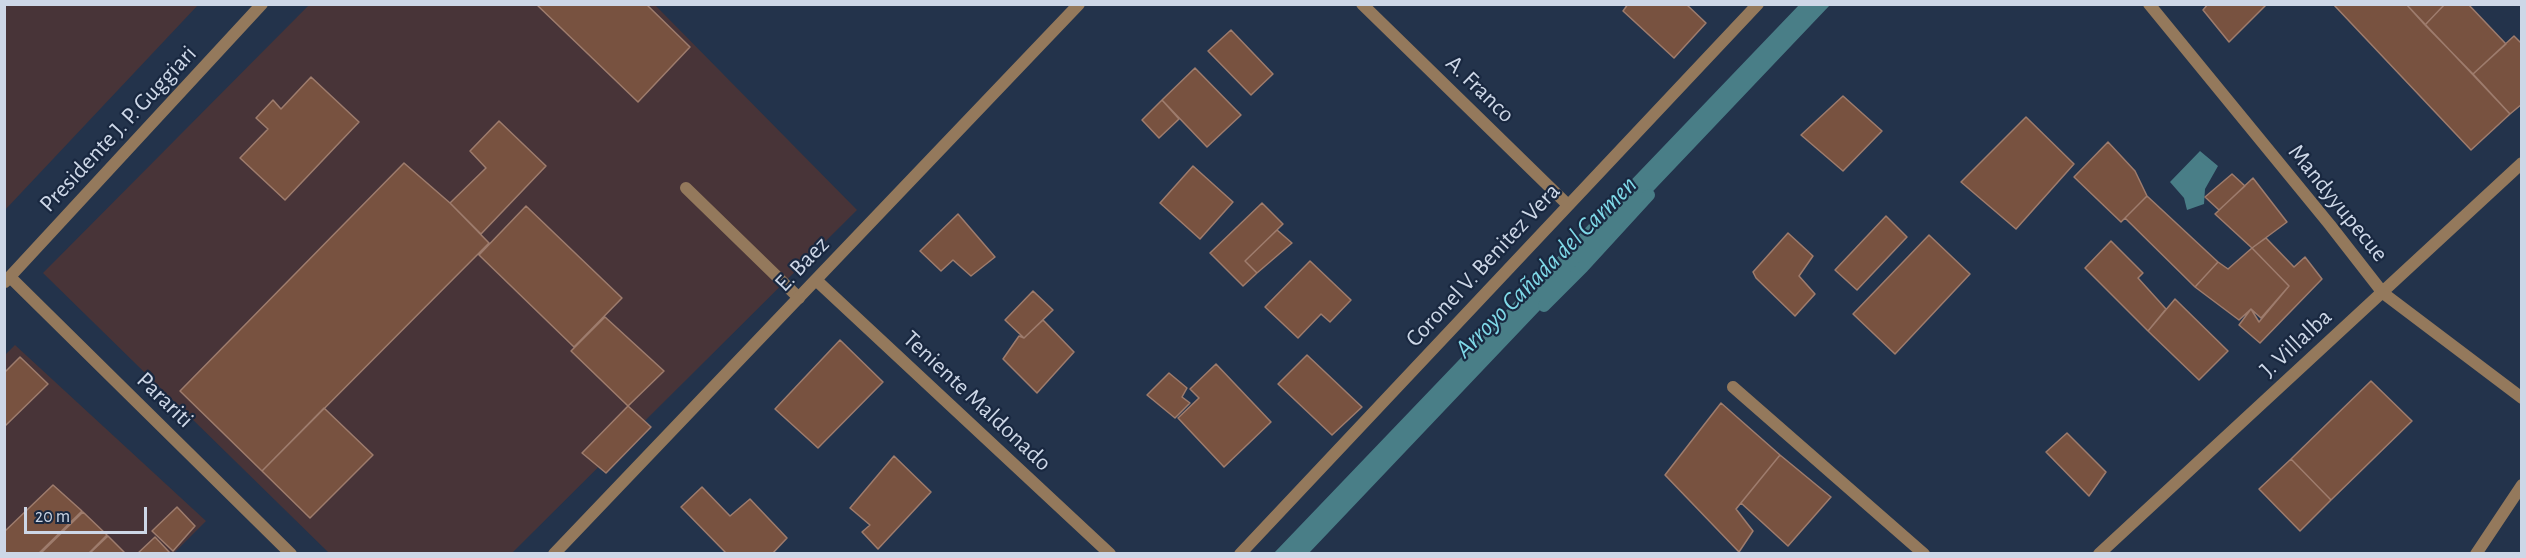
<!DOCTYPE html>
<meta charset="utf-8">
<style>
body{margin:0}
#map{position:relative;width:2526px;height:558px;overflow:hidden;background:#23334b;font-family:"Alegreya Sans",sans-serif}
canvas{display:block}
.frame{position:absolute;inset:0;border:6px solid #cdd7e7;pointer-events:none}
.scale{position:absolute;left:24px;top:507px;width:123px;height:27px;box-sizing:border-box;border:3px solid #cdd7e7;border-top:0;padding-left:8px;font-size:18px;line-height:21px;white-space:nowrap;color:#cdd7e7;-webkit-text-stroke:4px #192840;paint-order:stroke}
</style>
<div id="map">
<canvas width="2526" height="558"></canvas>
<div class="frame"></div>
<div class="scale">20 m</div>
</div>
<script>
const context = document.querySelector('canvas').getContext('2d');
context.lineJoin = 'round';
function fillPath(path, color) { context.fillStyle = color; context.fill(path, 'evenodd'); }
function trace(path, color, width, dash) { context.strokeStyle = color; context.lineWidth = width; context.lineCap = dash ? 'butt' : 'round'; context.setLineDash(dash || []); context.stroke(path); }
function drawText(font, color, halo, rows, align = 'center') {
  context.font = font + ' "Alegreya Sans",sans-serif'; context.lineWidth = 4.5; context.setLineDash([]); context.textBaseline = 'middle'; context.strokeStyle = halo; context.fillStyle = color; for (const [text, x, y, turn = 0] of rows) {
    context.save(); context.translate(x, y); context.rotate((+turn || 0) * Math.PI / 180); context.textAlign = isNaN(turn) ? turn : align; if (halo) context.strokeText(text, 0, 0); context.fillText(text, 0, 0); context.restore();
  }
}
fillPath(new Path2D(`
 M5,4l193,1 -193,205 -1,-205z
 M309,5h346l202,205 -345,343h-183l-286,-280z
 M15,345l191,176 -32,32h-169l-1,-197z`), '#483438');
fillPath(new Path2D(`
 M1799,5h31l-521,548h-35z
 M2200,151l18,15 -13,23 -1,15 -17,6 -3,-12 -14,-16z`), '#497e87');
trace(new Path2D(`
 M1544,306l39,-39 66,-72`), '#497e87', 12);
const building = new Path2D(`
 M536,4h110l44,43 -52,55z
 M1628,4h58l20,19 -32,35 -51,-47z
 M2208,4h59l-38,38 -26,-32z
 M2333,4h73l104,110 -39,36z
 M2406,4h39l-20,21z
 M2445,4h23l38,40 -33,30 -48,-49z
 M1231,30l42,44 -22,21 -43,-44z
 M2514,36l8,8v60l-12,10 -37,-40z
 M1195,68l46,47 -34,32 -45,-47z
 M311,77l48,45 -74,78 -45,-42 28,-29 -12,-11 17,-18 8,9z
 M1843,96l39,35 -39,40 -42,-36z
 M1162,100l17,19 -20,19 -17,-18z
 M2026,117l48,47 -58,65 -55,-47z
 M499,121l47,45 -65,68 -31,-31 36,-35 -16,-17z
 M2108,142l27,29 12,25 -26,26 -47,-45z
 M404,163l46,40 39,40 -227,228 -82,-80z
 M1193,166l40,36 -33,37 -40,-36z
 M2232,174l13,12 -26,24 -14,-13z
 M2253,178l34,44 -35,26 -37,-34z
 M2147,196l71,66 -23,25 -70,-69z
 M1262,203l21,21 -38,37 12,12 -14,13 -33,-33z
 M526,206l96,92 -48,49 -95,-92z
 M958,214l37,43 -24,19 -18,-16 -12,11 -21,-20z
 M1886,216l21,21 -50,53 -22,-20z
 M1277,230l15,13 -35,30 -12,-12z
 M1788,233l25,23 -14,20 16,18 -20,22 -39,-38 -3,-6z
 M1929,235l41,39 -75,80 -42,-40z
 M2266,238l28,29 11,-10 17,22 -62,64 -21,-18 12,-16 8,13 30,-36 -37,-38z
 M2111,241l32,32 -5,5 28,31 -18,22 -63,-63z
 M2252,248l37,38 -28,32 -10,-9 -12,11 -44,-33 23,-25 10,7z
 M1310,261l41,39 -21,22 -9,-8 -23,24 -33,-31z
 M1033,291l20,19 -29,28 -19,-18z
 M2175,299l53,52 -29,29 -51,-49z
 M605,317l59,54 -36,35 -57,-55z
 M1043,320l31,32 -37,41 -34,-34 16,-23 5,2z
 M840,340l43,42 -65,66 -43,-39z
 M1307,355l55,52 -30,28 -54,-51z
 M20,357l28,27 -44,43v-54z
 M1216,364l55,58 -47,45 -46,-49 21,-20 -9,-9z
 M1169,373l18,15 -5,9 8,6 -15,15 -28,-23z
 M2371,381l41,40 -81,79 -40,-41z
 M1721,403l59,52 -44,54 17,22 -14,21 -74,-77z
 M628,406l23,21 -45,46 -24,-20z
 M324,408l49,47 -63,63 -48,-47z
 M2067,433l39,39 -17,24 -43,-44z
 M1780,455l51,42 -43,49 -47,-43z
 M894,456l37,36 -53,57 -16,-17 8,-7 -20,-17z
 M2291,459l40,41 -31,31 -41,-42z
 M53,485l29,26 -44,43h-31l-3,-3v-19z
 M702,487l28,29 20,-17 37,39 -15,16h-45l-46,-47z
 M177,507l18,19 -22,25 -21,-20z
 M83,512l24,23 -19,19h-48z
 M108,536l18,18h-37z
 M155,537l16,17h-34z`);
fillPath(building, '#785240');
trace(building, '#9e7c6d', 1.5);
trace(new Path2D(`
 M686,188l113,110`), '#94795c', 12);
trace(new Path2D(`
 M1362,4l206,201
 M2149,4l181,221 53,68 139,105
 M10,277l281,277
 M816,280l294,274
 M5,282l257,-278
 M1733,387l191,167
 M554,554l525,-550
 M1240,554l518,-550
 M2099,554l423,-391
 M2476,554l46,-69`), '#94795c', 12);
drawText('24px', '#cdd7e7', '#192840', [
 ["A. Franco",1480,89,44],
 ["Presidente J. P. Guggiari",118,129,-47],
 ["Mandyyupecue",2338,203,51],
 ["E. Baez",802,264,-46],
 ["Coronel V. Benitez Vera",1483,265,-47],
 ["J. Villalba",2296,343,-43],
 ["Parariti",165,400,44],
 ["Teniente Maldonado",977,401,43]
]);
drawText('italic 26px', '#7fd9e8', '#192840', [
 ["Arroyo Cañada del Carmen",1546,267,-45]
]);
</script>
